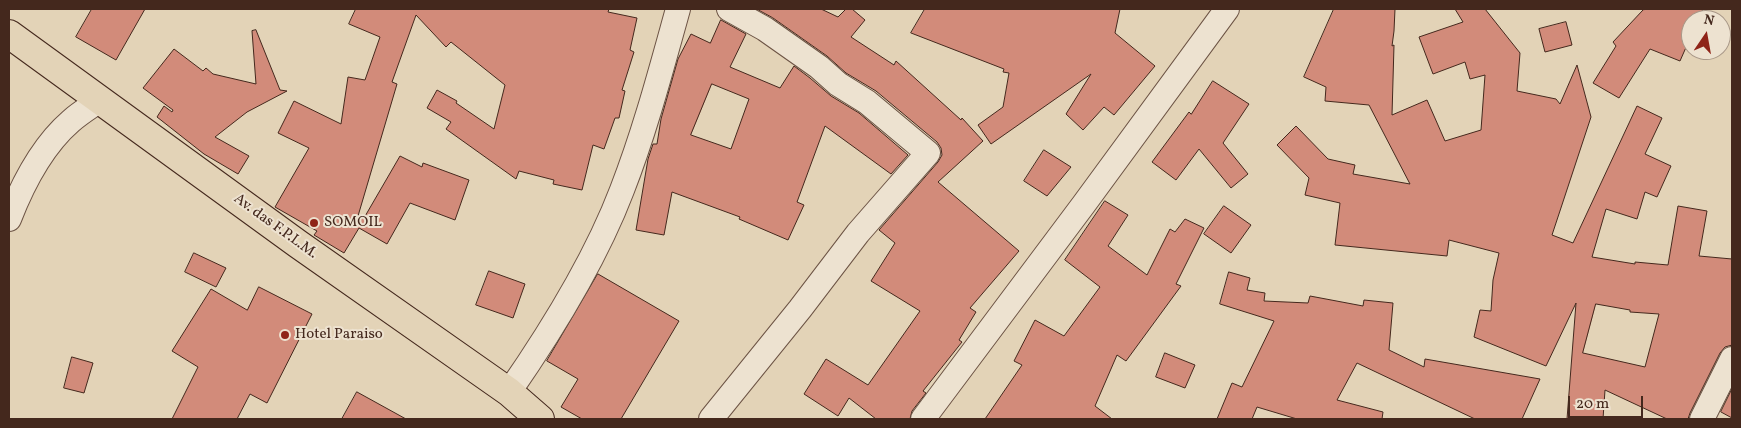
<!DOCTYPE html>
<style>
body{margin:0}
#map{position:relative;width:1741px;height:428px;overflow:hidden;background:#e3d3b7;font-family:Vollkorn,serif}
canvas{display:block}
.frame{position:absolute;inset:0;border:10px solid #44281d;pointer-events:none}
.north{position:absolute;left:1681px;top:10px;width:50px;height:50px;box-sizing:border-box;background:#ede2d0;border:1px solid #a99888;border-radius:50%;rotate:12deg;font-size:14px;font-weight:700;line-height:20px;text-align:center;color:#44281d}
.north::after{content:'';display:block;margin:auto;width:18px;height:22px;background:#8f2418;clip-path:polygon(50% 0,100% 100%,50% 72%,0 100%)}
.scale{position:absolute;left:1568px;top:396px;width:75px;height:22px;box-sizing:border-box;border:2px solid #44281d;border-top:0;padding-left:6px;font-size:15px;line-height:18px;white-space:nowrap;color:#44281d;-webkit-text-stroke:4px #ede2d0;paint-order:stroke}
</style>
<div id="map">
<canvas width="1741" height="428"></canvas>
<div class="frame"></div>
<div class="north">N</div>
<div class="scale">20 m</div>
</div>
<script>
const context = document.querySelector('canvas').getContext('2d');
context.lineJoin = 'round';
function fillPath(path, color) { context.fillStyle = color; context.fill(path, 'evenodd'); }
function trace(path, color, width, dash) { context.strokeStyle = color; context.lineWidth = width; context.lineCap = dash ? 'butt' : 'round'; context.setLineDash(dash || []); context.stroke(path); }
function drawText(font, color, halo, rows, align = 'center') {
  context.font = font + ' Vollkorn,serif'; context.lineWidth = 4; context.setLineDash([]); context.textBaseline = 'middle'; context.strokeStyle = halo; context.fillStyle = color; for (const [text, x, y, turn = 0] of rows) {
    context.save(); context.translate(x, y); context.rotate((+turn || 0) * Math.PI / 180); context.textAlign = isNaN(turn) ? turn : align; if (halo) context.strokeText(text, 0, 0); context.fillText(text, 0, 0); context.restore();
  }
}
const building = new Path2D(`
 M92,9h53l-29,51 -40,-23z
 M356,9h253l-1,3 29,6 -7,32 4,2 -12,38 3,1 -6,27h-4l-11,31 -11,-4 -11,45 -29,-6 1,-4 -35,-9 -3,8 -70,-50 5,-7 -24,-14 10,-18 20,11 -1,2 38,26 11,-44 -54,-43 -5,5 -30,-32 -24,67 5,2 -39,132 6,2 36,-62 22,11 1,-4 46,17 -14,40 -45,-17 -23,41 -28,-16 -15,25 -30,-18 3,-4 -42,-24 34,-59 -31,-15 16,-32 47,23 7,-47 17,3 15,-43 -31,-13z
 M757,9h64l17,8 8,-8h6l13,11 -14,17 43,28 2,-4 65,59 1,-2 21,23 -45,41 81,69 -49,57 6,4 -17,28 3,2 -39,49 3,2 -14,18 -2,8h-34l-27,-21 -11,18 -34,-22 22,-35 42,26 52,-74 -49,-30 24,-38 -16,-13 59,-68 4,-7 -1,-7 -4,-6 -61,-51 -30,-18 -19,-17 -54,-38z
 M925,9h195l-5,24 40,33 -41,49 -10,-8 -21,23 -17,-16 25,-40 -100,70 -13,-19 25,-18 6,-34 -6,-1 1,-3 -93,-36z
 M1334,9h61l-1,22 -2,15 2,-1 -2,70 35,-15 18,41 36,-11 4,-55 -15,4 -5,-17 -32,12 -14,-37 44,-15 -8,-13h30l35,44 -3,38 39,8 4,5 17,-39 14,52 -39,118 21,8 64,-137 25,12 -17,36 26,12 -14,31 -12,-5 -8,27 -31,-10 -14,48 43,7v-2l33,3 10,-59 29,5 -8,45 33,3v86l-7,2 -5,6 -30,60 -2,6h-21l-62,-29 -2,29h-36l9,-116 -30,63 -72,-29 6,-27 11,1 2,-31 6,-27 -50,-13 -2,16 -112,-11 5,-42 -35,-8 4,-17 -32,-33 19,-19 32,33 27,6 -2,9 57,10 -41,-79 -44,-4 1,-14 -22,-10zM1596,304l34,6v2l29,2 -14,53 -62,-14z
 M1650,9h53l-5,11h-7v16l-11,25 -30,-12 -31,49 -26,-15 23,-37 -3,-4 30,-32z
 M721,20l25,14 -16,33 50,21 14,-22 16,12 21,18 28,17 49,42 -17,19 -66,-48 -28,76 7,3 -16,35 -49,-21 1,-2 -68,-25 -8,43 -28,-5 12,-71 5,-15h4l4,-25 17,-60 13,-25 19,9zM712,84l37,15 -18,50 -40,-14z
 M1566,22l6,23 -27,7 -6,-23z
 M256,30l24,60 7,1 -40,21 -32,25 34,19 -11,18 -34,-20 -47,-37 7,-11 8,6 1,-2 -30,-22 31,-39 29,22 3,-3 7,6 43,10 -4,-53z
 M1213,81l36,23 -26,39 25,31 -17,14 -32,-39 -23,31 -24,-18 37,-50 2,2z
 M1044,150l27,17 -24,29 -23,-15z
 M1105,201l23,14 -20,31 39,29 23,-46 5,3 10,-13 19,9 -28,56 5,2 -55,75 -9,-6 -22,51 17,13h-127l37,-54 -8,-4 21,-41 29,16 36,-49 -35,-27z
 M1224,206l27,19 -20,28 -27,-19z
 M194,253l32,15 -10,19 -31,-15z
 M489,271l36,13 -12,34 -37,-13z
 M1229,272l21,6 -3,12 18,3 -1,8 44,2 2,-7 53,10 1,-6 29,3 -4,47 35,17 1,-8 115,20 -18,40h-47l-118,-56 -20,37 46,12 -1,7h-85l-40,-12 -5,12h-35l15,-36 10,4 32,-66 -54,-17z
 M598,274l81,47 -58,98h-39l-21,-12 17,-28 -31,-18z
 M259,287l53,27 -45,89 -17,-9 -13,25h-65l26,-52 -26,-16 39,-62 36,21z
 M1165,353l30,12 -10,23 -29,-11z
 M72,357l21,6 -9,30 -20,-5z
 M1732,389v29l-11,-6z
 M357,392l49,27h-64z`);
fillPath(building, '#d28b7a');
trace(building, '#44281d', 1);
const minor = new Path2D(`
 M9,219c14,-36 33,-73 62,-98 9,-8 19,-14 29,-21
 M509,392c43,-62 86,-131 113,-202 23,-59 39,-120 56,-181
 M711,419l89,-110 58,-76 70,-80 -61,-51 -29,-18 -19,-17 -54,-38 -36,-20
 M923,419l161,-215 143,-195
 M1702,419l30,-60`);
const primary = new Path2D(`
 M9,34l289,210 211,148 31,27`);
trace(minor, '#6c5344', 26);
trace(primary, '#44281d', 30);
trace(minor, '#ede2d0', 24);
trace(primary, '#e3d3b7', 28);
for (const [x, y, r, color] of [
 [314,223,5,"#8f2418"],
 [285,335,5,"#8f2418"]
]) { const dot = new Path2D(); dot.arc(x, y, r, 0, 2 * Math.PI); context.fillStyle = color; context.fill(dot); trace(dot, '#ede2d0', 2); }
drawText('15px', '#44281d', '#ede2d0', [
 ["SOMOIL",324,223],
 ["Hotel Paraiso",295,335]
], 'left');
drawText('15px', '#44281d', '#ede2d0', [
 ["Av. das F.P.L.M.",275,227,36]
]);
</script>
